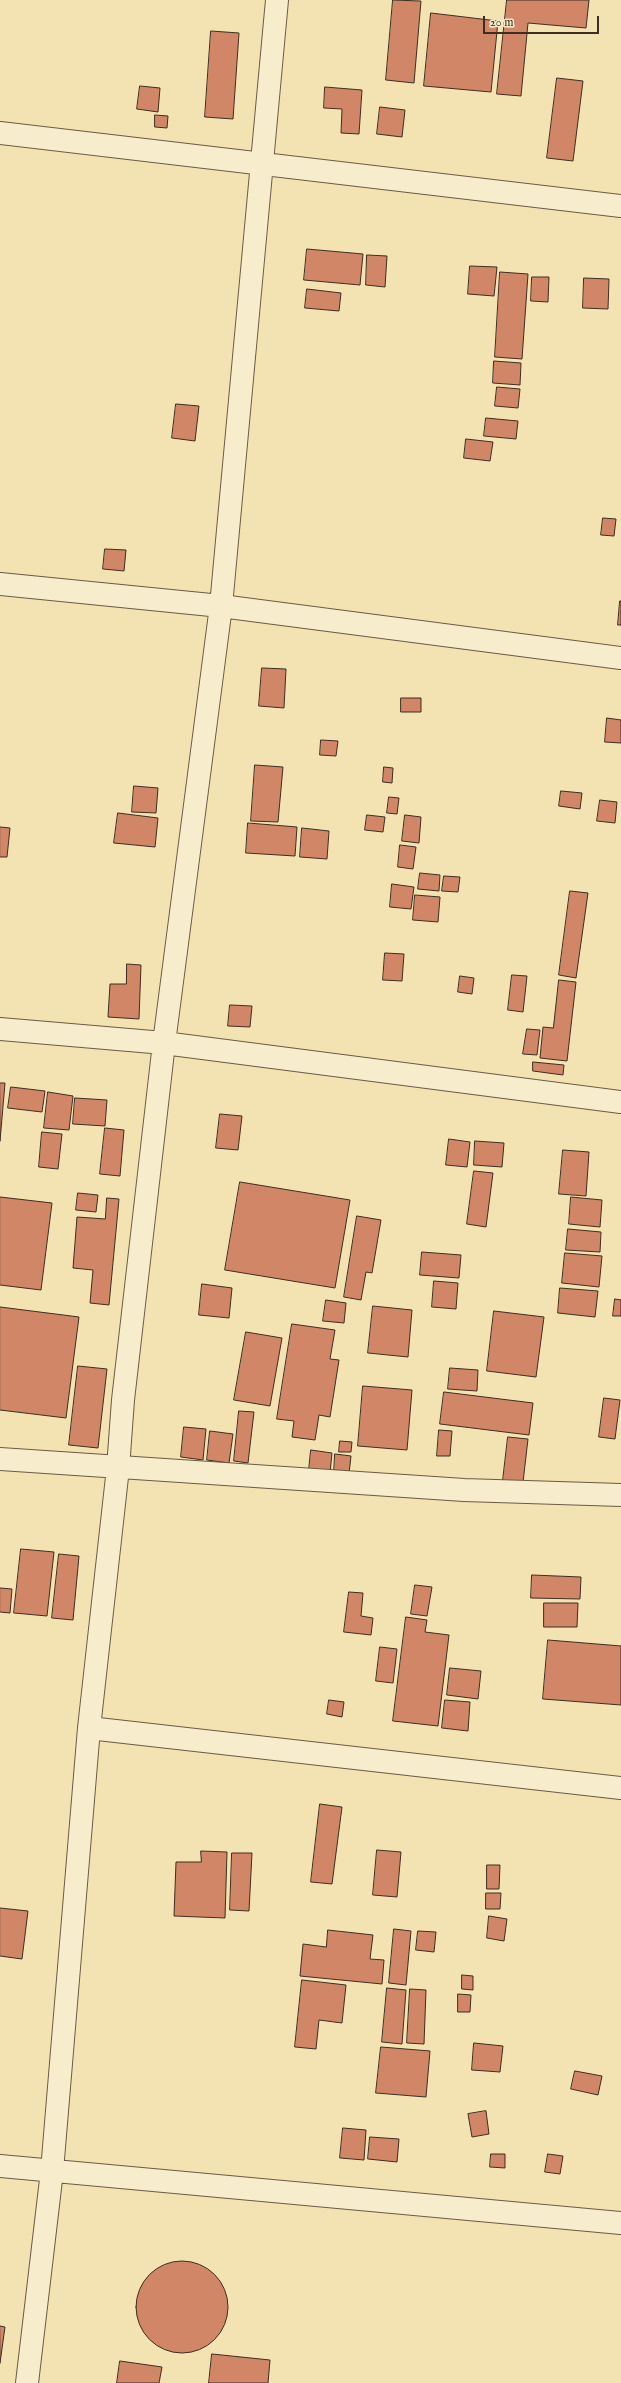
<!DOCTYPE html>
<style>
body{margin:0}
#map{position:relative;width:621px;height:2383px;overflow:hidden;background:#f3e3b2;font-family:"IM FELL English",serif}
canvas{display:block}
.scale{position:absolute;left:483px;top:16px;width:116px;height:18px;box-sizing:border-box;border:2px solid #3f2d21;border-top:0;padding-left:5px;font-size:12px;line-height:14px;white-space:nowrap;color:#3f2d21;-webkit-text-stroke:3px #f7edcd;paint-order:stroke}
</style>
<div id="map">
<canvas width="621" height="2383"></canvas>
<div class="scale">20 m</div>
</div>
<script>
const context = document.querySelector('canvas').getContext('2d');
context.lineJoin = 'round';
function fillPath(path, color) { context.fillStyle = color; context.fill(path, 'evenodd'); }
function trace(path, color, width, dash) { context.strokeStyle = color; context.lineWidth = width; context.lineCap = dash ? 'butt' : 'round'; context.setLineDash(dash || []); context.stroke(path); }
const building = new Path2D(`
 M393,0l28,1 -7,82 -28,-3z
 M507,0h82l-3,28 -58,-5 -7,73 -24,-2z
 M431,13l67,8 -7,71 -67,-6z
 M211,31l28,2 -6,86 -28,-2z
 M557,78l26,3 -10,80 -26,-3z
 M140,86l20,2 -2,24 -21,-3z
 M325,87l37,3 -3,44 -18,-1 1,-24 -18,-1z
 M380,107l25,3 -3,27 -25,-3z
 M155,115l13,1 -1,12 -12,-1z
 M307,249l56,5 -3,31 -56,-5z
 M367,255l20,1 -2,31 -19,-2z
 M470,266l27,1 -3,29 -26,-2z
 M500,272l28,2 -6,85 -27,-2z
 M532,277h17l-1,25 -17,-1z
 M584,278l25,1 -1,30 -25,-1z
 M307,289l34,4 -2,18 -34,-3z
 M494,361l27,2 -1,22 -27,-2z
 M497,387l23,2 -2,19 -23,-2z
 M176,404l23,2 -4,35 -23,-3z
 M486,418l32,3 -2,18 -32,-3z
 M466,439l27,3 -3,19 -26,-3z
 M603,518l13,1 -2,17 -13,-1z
 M105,549l21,1 -2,21 -21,-2z
 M620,601h1v24h-3z
 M262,668l24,1 -2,39 -25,-2z
 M401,698h20v14h-20z
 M607,718l14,2v23l-16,-1z
 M321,740l17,1 -2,15 -16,-1z
 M255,765l28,2 -5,55 -27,-1z
 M384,767l9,1 -1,15 -9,-1z
 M134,786l24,2 -2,25 -24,-1z
 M561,791l21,2 -2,16 -21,-3z
 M389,797l10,1 -2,16 -10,-1z
 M600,800l17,2 -2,21 -18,-2z
 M118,813l40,5 -3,29 -41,-4z
 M367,815l18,2 -2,15 -18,-2z
 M405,815l16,2 -2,26 -17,-2z
 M248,823l49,4 -2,29 -49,-3z
 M0,827l10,1 -3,29h-7z
 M302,828l27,3 -2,28 -27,-2z
 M400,845l16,2 -3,22 -15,-2z
 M420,873l20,2 -1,16 -21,-2z
 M444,876l16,1 -2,15 -16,-1z
 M392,884l22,3 -3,22 -21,-2z
 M570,891l18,2 -12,85 -17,-3z
 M415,895l25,2 -2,25 -25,-2z
 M385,953l19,1 -2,27 -19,-1z
 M127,964l14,1 -2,54 -31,-2 2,-33h16z
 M512,975l15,1 -4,36 -15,-2z
 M460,976l14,2 -2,16 -14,-2z
 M559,980l17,2 -9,79 -27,-3 3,-31 10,1z
 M230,1005l22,1 -2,21 -22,-1z
 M527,1029l13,1 -3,25 -14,-1z
 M533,1062l31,3 -1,10 -30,-4z
 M0,1083h5l-5,58z
 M11,1087l34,4 -3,21 -34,-4z
 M48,1092l25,4 -4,34 -25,-2z
 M75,1098l32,2 -2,26 -32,-2z
 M220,1114l22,2 -4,34 -22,-2z
 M105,1128l19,2 -4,46 -20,-2z
 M42,1132l20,2 -4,35 -19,-2z
 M449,1139l21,3 -3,25 -21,-2z
 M475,1141l29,2 -2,24 -28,-2z
 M563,1150l26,2 -3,44 -27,-2z
 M474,1171l19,2 -7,54 -19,-3z
 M240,1182l110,18 -15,88 -110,-18z
 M78,1193l20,2 -2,17 -20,-2z
 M0,1197l52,6 -11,87 -41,-5z
 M571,1197l31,3 -2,27 -31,-3z
 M107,1198l12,1 -10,106 -19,-2 3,-33 -20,-2 4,-51 28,2z
 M357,1216l24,4 -9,53 -6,-1 -5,28 -17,-3z
 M568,1229l33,3 -1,20 -34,-2z
 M422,1252l39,3 -2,23 -39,-3z
 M565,1253l37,3 -3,31 -37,-4z
 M434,1281l24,2 -2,26 -24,-2z
 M202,1284l30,4 -3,30 -30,-3z
 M560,1288l38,3 -3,26 -37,-4z
 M615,1299l6,1v16h-8z
 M326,1300l20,3 -2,20 -21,-2z
 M373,1306l39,4 -4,47 -40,-4z
 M0,1307l79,10 -13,101 -66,-8z
 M494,1311l50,6 -8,60 -49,-6z
 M292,1324l43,6 -5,29 9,1 -9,57 -11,-2 -4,25 -23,-3 2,-16 -17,-2z
 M246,1332l36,6 -12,68 -36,-6z
 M78,1366l29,3 -9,79 -29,-3z
 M450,1368l28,2 -1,21 -29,-2z
 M363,1386l49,4 -5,60 -49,-4z
 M444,1392l89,11 -4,32 -89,-11z
 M604,1398l16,2 -5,39 -16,-2z
 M239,1411l15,1 -6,51 -14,-2z
 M184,1427l22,2 -3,31 -22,-3z
 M439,1430l13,1 -2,25h-13z
 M210,1431l23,3 -4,29 -22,-3z
 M508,1437l20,2 -6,52 -20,-2z
 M340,1441l12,1 -1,10h-12z
 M311,1450l21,3 -2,20 -21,-3z
 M335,1454l16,2 -2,18 -15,-1z
 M21,1549l33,3 -7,64 -33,-3z
 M59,1554l20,2 -6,64 -21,-2z
 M532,1575l49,2 -1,22 -49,-1z
 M415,1585l17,2 -5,29 -16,-2z
 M0,1588l12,1 -2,24 -10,-1z
 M349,1592l14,1 -2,23 12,2 -2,17 -27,-3z
 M544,1603h34l-1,24h-33z
 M406,1617l21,3 -2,12 24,3 -11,91 -45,-5z
 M548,1640l73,6v59l-78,-6z
 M380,1647l17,2 -4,34 -17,-2z
 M450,1668l31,3 -3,28 -31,-4z
 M329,1700l15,2 -2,15 -15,-3z
 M445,1700l25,2 -2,29 -26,-3z
 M320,1804l22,3 -10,77 -21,-2z
 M377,1850l24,2 -4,45 -24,-2z
 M201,1851l26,1 -2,66 -51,-2 2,-54h25z
 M232,1853h20l-3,58 -19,-1z
 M487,1865h13l-1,24h-12z
 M486,1893h15l-1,16h-14z
 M0,1908l28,3 -6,48 -22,-3z
 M489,1916l18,3 -3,22 -17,-3z
 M394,1929l17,2 -5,54 -17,-2z
 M328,1930l45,5 -3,24 14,1 -2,24 -82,-8 3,-32 23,3z
 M418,1931l18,1 -2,20 -18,-2z
 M462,1975l11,1v14l-11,-1z
 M302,1980l44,5 -4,38 -23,-3 -3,29 -21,-2z
 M387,1988l19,2 -4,54 -20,-2z
 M410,1989l16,1 -2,54 -17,-1z
 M458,1994l13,1 -1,17h-12z
 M474,2043l29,3 -3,26 -28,-2z
 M381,2047l49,4 -4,46 -50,-4z
 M575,2071l27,5 -4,19 -27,-6z
 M486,2111l3,23 -17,3 -4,-23z
 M343,2128l23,2 -2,30 -24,-2z
 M370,2137l29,2 -2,23 -29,-3z
 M491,2154h14v14l-15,-1z
 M548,2154l15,2 -3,18 -15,-2z
 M136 2307a46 46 0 1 1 92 0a46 46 0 1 1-92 0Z
 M0,2326l5,1 -5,36z
 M212,2354l58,6 -2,23h-59z
 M120,2361l42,6 -3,16h-42z`);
fillPath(building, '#d08667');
trace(building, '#3f2d21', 1);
const minor = new Path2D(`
 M0,133l621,73
 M0,584l221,22 400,52
 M0,1029l164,14 457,59
 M0,1459l464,31 157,5
 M89,1728l532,60
 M0,2166l621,57
 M27,2383l25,-212 37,-443 29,-260 5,-68 41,-357 57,-437 56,-606`);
trace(minor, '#6c5a45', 24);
trace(minor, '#f7edcd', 22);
</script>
